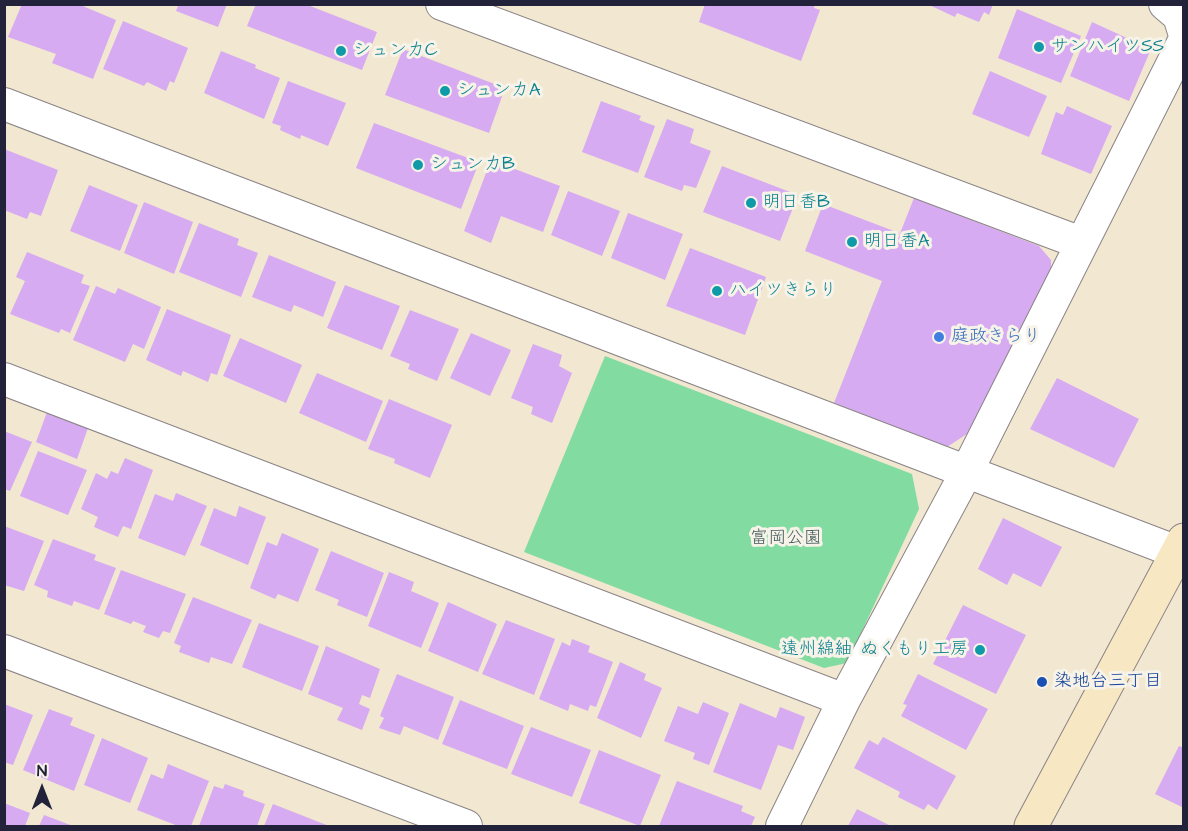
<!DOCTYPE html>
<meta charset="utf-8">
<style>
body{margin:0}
#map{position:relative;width:1188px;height:831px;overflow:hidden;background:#f2e7d0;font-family:"Architects Daughter",sans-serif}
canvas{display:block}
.frame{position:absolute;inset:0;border:6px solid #22223b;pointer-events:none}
.north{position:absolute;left:12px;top:759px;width:60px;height:60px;-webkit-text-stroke:4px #f7f3e8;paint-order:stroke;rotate:0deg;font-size:16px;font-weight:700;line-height:24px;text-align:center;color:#22223b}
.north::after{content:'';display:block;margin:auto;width:21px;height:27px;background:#22223b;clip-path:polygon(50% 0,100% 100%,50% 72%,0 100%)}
</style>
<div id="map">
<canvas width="1188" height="831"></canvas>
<div class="frame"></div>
<div class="north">N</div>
</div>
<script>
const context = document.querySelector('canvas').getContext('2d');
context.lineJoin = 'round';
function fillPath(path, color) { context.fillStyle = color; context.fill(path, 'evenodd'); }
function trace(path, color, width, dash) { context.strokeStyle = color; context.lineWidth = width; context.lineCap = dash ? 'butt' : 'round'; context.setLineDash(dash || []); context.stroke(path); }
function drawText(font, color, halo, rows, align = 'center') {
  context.font = font + ' "Architects Daughter","Klee One",sans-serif'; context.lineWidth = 6; context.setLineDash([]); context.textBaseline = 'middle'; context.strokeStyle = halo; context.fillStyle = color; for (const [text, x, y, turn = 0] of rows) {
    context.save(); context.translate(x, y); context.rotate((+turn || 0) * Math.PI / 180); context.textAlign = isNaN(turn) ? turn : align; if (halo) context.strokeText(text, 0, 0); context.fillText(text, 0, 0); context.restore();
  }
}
fillPath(new Path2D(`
 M605,356l307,118 7,35 -72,154 -23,5 -300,-116z`), '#82dca1');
fillPath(new Path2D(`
 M22,4h56l38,16 -23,59 -41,-16 4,-9 -48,-17z
 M227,4l-9,23 -42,-16 2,-5 -4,-1z
 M256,4h49l72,28 -15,38 -115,-44z
 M705,4h110l-1,4 6,2 -19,51 -102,-39z
 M927,4h66l-4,11 -5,-3 -5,10 -22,-9 -2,4z
 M1017,9l64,27 -20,47 -63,-25z
 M123,21l65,27 -14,35 -4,-2 -4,10 -19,-9 -3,4 -41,-17z
 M1092,22l59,27 -22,52 -59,-25z
 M403,49l102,39 -16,45 -104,-38z
 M221,51l35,14 -1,3 25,10 -16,41 -60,-26z
 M990,71l57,25 -18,41 -57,-23z
 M288,81l58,22 -18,43 -27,-11 -1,4 -20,-9 1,-4 -9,-3z
 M601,101l40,15 -2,4 16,6 -17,47 -56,-21z
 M1067,106l45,20 -21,48 -50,-20 15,-42 7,3z
 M667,119l27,10 -4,14 21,8 -15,37 -12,-3 -2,6 -38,-14z
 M374,123l105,39 -18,47 -105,-41z
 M4,149l54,21 -17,46 -11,-4 -3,7 -23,-9z
 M491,160l69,26 -17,46 -42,-16 -10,27 -27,-12z
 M722,166l76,29 -18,46 -77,-29z
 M89,185l49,20 -18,46 -50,-20z
 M568,191l52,20 -18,45 -51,-21z
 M914,198l125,48 12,14v12l-78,158 -26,17 -113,-44 48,-122 -77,-30 18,-47 76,29 -6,18z
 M144,202l49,20 -19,52 -50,-21z
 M628,213l55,21 -18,46 -54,-22z
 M199,223l40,16 -2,6 21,8 -17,44 -62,-25z
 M690,248l76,29 -21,58 -79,-29z
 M27,252l57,23 -3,8 9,3 -20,47 -9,-4 -2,4 -49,-19 15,-33 -9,-4z
 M269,255l67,27 -13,35 -29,-12 -3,7 -39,-15z
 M345,285l55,21 -18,44 -55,-22z
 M96,286l19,8 3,-6 43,19 -17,42 -11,-5 -8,18 -52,-22z
 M167,309l64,26 -14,40 -6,-2 -3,9 -25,-11 -2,5 -35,-16z
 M410,310l49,19 -22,52 -29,-12 2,-5 -20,-8z
 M471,333l40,17 -21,46 -40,-18z
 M240,338l62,27 -16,38 -63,-27z
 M533,344l29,11 -3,11 13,7 -20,50 -21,-9 2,-7 -22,-9z
 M317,373l66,28 -17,41 -67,-29z
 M1057,378l82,41 -25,49 -84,-39z
 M389,399l63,26 -22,53 -36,-15 1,-4 -27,-10z
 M47,412l41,16 -11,31 -41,-17z
 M4,431l28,11 -22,49 -6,-2z
 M38,451l49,19 -19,45 -48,-19z
 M125,458l28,12 -22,59 -8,-3 -5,11 -24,-10 4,-10 -17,-8 15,-36 11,6 4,-8 7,3z
 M176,493l31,13 -22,50 -47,-18 17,-44 18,7z
 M239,506l27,11 -18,48 -48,-20 14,-37 22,9z
 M1003,518l59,29 -21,40 -28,-14 -6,12 -29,-16z
 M4,526l40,15 -20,50 -20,-6z
 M282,533l37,16 -21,53 -20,-8 -3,5 -25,-11 17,-46 10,4z
 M53,539l43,16 -2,5 22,8 -17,42 -25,-9 -2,5 -25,-9 1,-6 -14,-6z
 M331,551l53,22 -17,44 -30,-12 2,-5 -24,-10z
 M121,570l65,24 -16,39 -7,-2 -4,7 -16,-6 3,-6 -13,-5 -2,3 -27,-10z
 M389,572l25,10 -3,9 28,12 -18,45 -53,-22z
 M193,597l59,23 -20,44 -21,-7 -2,6 -30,-11 2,-6 -7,-3z
 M448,602l49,22 -19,48 -50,-21z
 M963,605l63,30 -30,59 -63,-30z
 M506,620l49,19 -21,56 -52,-21z
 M259,623l60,23 -17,45 -60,-24z
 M572,639l18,7 -2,6 25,10 -17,45 -6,-2 -2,6 -18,-7 -2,7 -29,-12 23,-57 8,4z
 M326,646l54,23 -10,29 -8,-3 -3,9 11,5 -8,21 -25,-10 6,-12 -35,-14z
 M620,662l26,12 -2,6 18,8 -21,50 -44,-20z
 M397,674l57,23 -16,43 -34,-14 -4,9 -21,-7 5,-10 -4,-2z
 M918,674l70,35 -22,41 -65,-34 6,-11 -4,-1z
 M460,700l64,26 -17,43 -65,-25z
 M703,702l26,11 -20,52 -16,-6 2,-6 -31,-12 14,-35 20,8z
 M740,703l36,15 4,-11 25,10 -12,33 -15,-5 -17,45 -48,-18z
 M4,704l29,11 -20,50 -9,-3z
 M49,709l24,9 -3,7 25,10 -21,56 -51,-21z
 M531,727l60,23 -19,47 -61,-23z
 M883,737l73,39 -19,34 -9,-6 -4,6 -26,-13 2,-5 -46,-24 15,-28 9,5z
 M102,738l46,20 -18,45 -46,-18z
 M1179,746l5,2v60l-29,-14z
 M599,750l62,25 -21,51 -61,-23z
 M168,764l41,17 -18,45h-13l-41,-16 14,-36 12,5z
 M677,781l66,25 -2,5 14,6 -4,9h-92z
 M225,784l19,7 -1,5 22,8 -8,22h-58l15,-40 9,3z
 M4,803l26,10 -5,13h-21z
 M273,804l56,22h-65z
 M857,809l34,17h-43z
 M44,815l29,11h-34z`), '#d7abf1');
const street = new Path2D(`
 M442,4l639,239
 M1165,4l14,12 5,16
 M4,104l1173,448
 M4,379l840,321
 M4,651l462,175
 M782,826l62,-126 122,-227 218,-432`);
const secondary = new Path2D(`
 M1031,826l153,-286`);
trace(street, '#8a8486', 34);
trace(secondary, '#8a8486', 35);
trace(street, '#fff', 32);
trace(secondary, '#f7e8c3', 33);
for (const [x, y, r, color] of [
 [1039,47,6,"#0f9aa8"],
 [341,51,6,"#0f9aa8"],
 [445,91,6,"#0f9aa8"],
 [418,165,6,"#0f9aa8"],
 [751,203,6,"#0f9aa8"],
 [852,242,6,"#0f9aa8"],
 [717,291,6,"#0f9aa8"],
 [939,337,6,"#3f7fe0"],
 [980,650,6,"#0f9aa8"],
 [1042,682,6,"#1a4fb4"]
]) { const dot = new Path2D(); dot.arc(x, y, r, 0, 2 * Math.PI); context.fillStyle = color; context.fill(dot); trace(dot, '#f7f3e8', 2); }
drawText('18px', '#0d838f', '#f7f3e8', [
 ["サンハイツSS",1051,47],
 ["シュンカC",353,51],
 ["シュンカA",457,91],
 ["シュンカB",430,165],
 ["明日香B",763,203],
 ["明日香A",864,242],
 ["ハイツきらり",729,291],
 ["遠州綿紬 ぬくもり工房",968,650,"right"]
], 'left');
drawText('18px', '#366cbe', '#f7f3e8', [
 ["庭政きらり",951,337]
], 'left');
drawText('18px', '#3f5a5a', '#f7f3e8', [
 ["富岡公園",786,539]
]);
drawText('18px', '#164399', '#f7f3e8', [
 ["染地台三丁目",1054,682]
], 'left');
</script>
